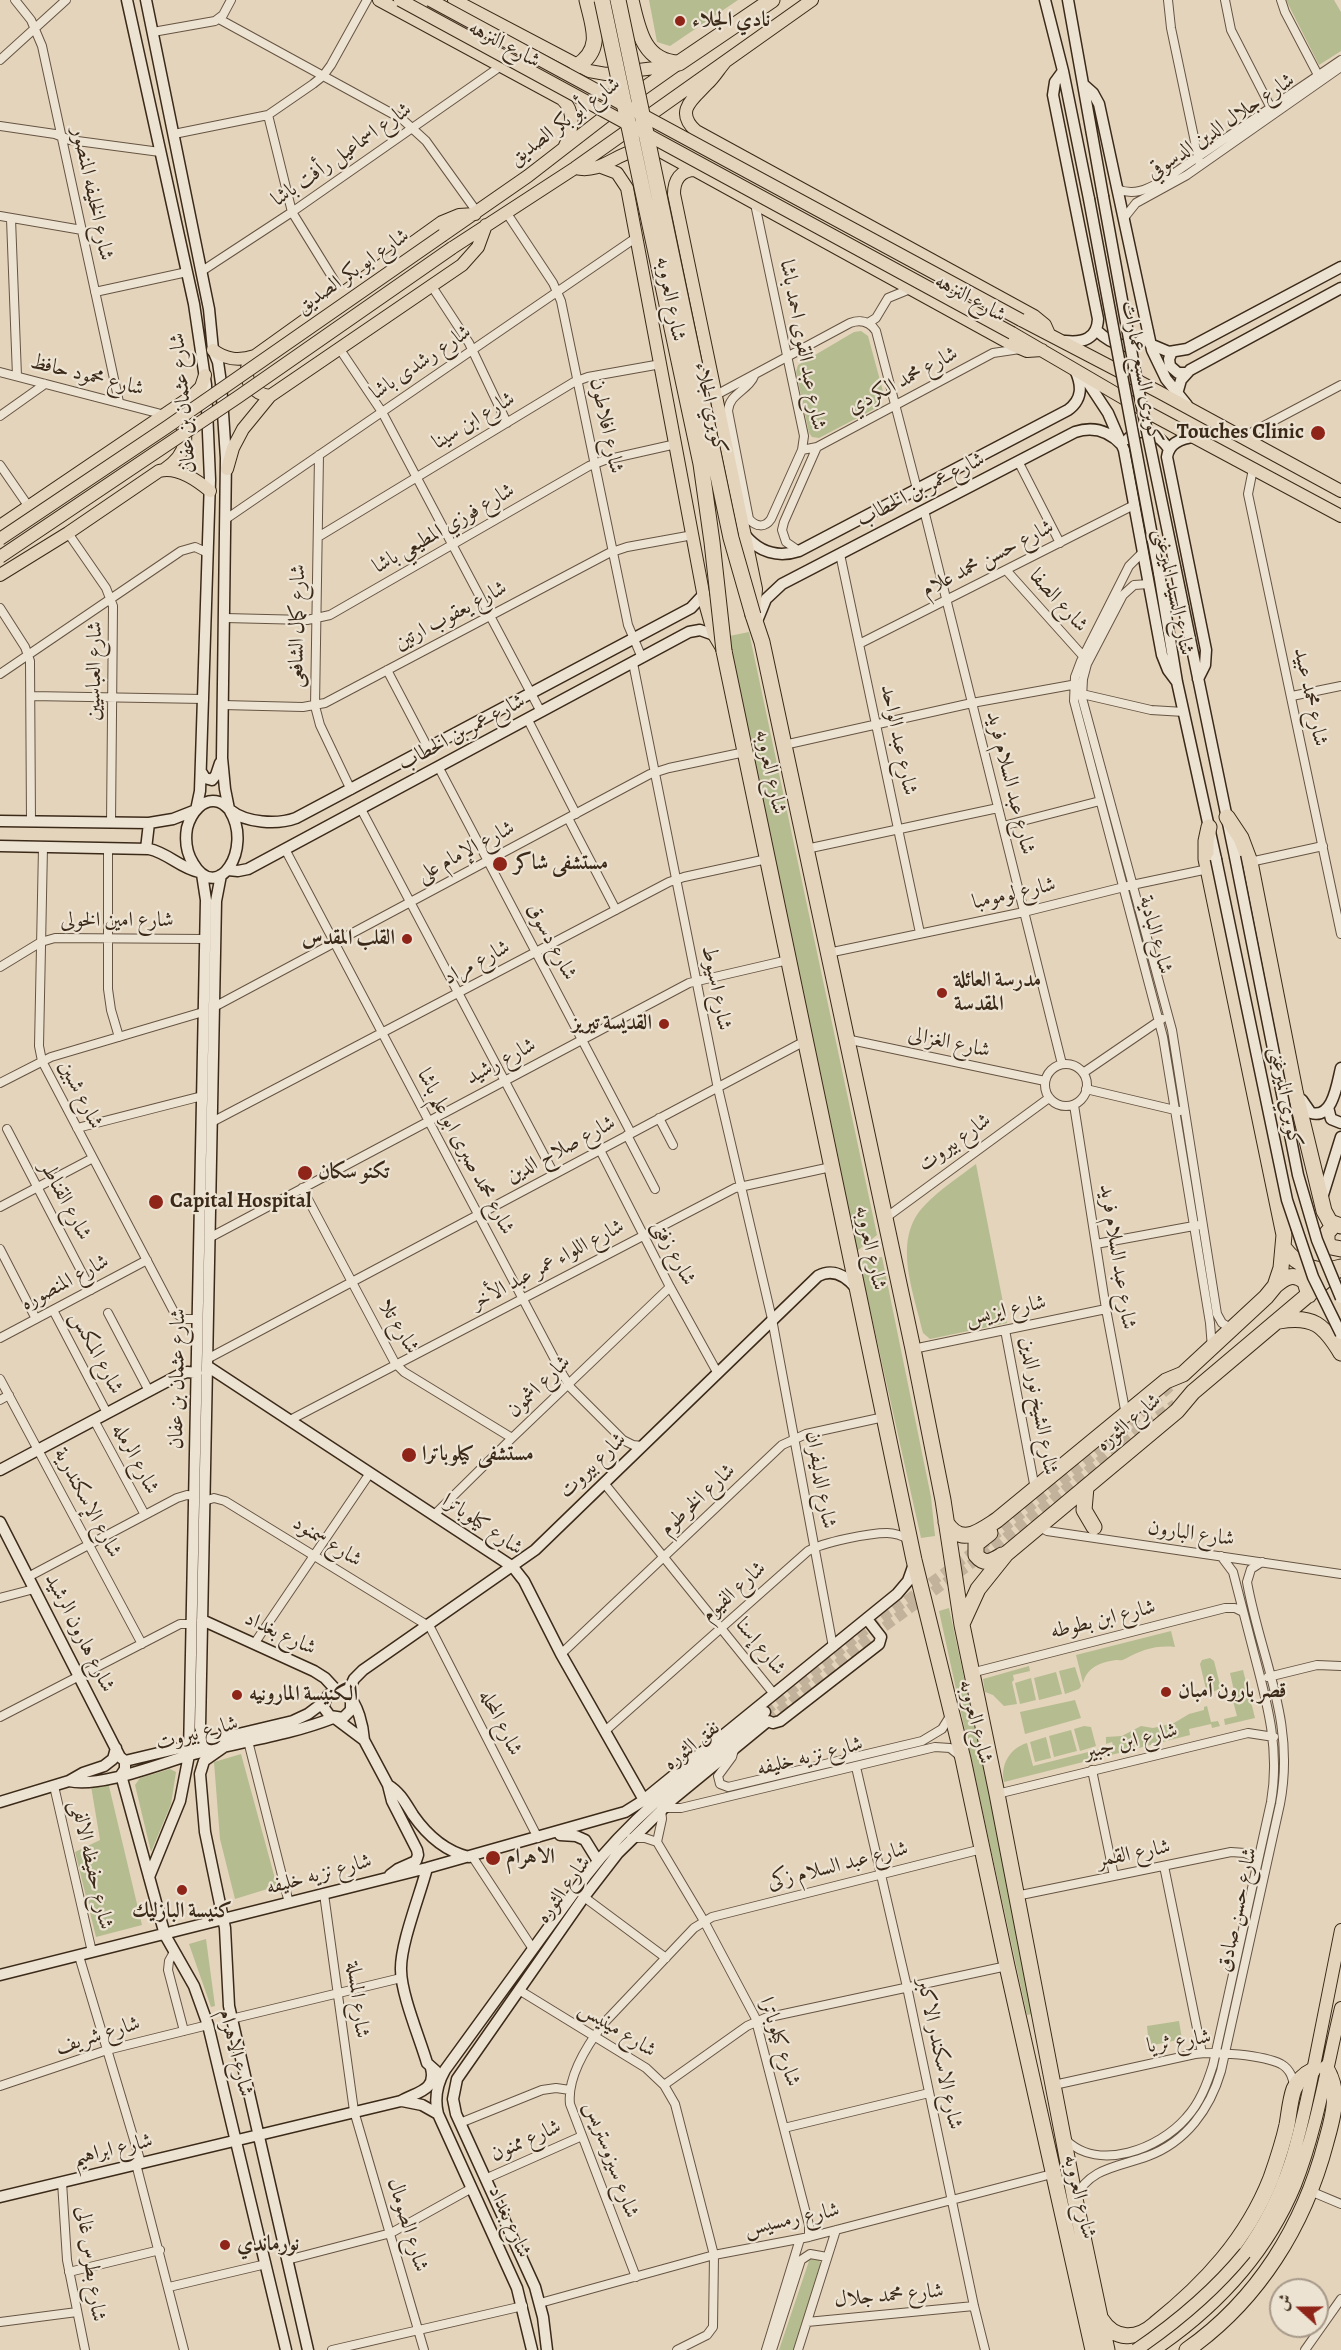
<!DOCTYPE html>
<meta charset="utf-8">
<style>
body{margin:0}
#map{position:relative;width:1341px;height:2350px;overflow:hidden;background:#e4d4bb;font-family:Alegreya,Amiri,serif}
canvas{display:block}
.north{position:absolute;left:1269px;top:2278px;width:60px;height:60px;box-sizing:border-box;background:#ede3d3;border:2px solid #a69989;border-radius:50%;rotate:291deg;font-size:16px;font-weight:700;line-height:24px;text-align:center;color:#3c2a19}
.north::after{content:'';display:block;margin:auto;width:21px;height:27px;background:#8f2418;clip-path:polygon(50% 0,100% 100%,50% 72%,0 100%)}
</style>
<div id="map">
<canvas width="1341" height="2350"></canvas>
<div class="north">ش</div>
</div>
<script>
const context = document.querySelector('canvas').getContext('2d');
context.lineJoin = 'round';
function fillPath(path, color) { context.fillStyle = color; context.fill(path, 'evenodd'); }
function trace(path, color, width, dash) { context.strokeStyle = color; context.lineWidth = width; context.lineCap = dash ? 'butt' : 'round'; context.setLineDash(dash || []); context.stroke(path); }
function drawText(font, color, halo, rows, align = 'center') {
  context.font = font + ' Alegreya,Amiri,serif'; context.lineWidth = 4.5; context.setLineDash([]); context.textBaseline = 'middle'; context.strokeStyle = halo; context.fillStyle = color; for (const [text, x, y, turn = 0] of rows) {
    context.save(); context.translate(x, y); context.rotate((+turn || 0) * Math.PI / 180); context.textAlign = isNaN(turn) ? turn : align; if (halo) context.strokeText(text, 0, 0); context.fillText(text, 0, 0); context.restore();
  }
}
fillPath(new Path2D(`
 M649,0h89l-68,46 -13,-4z
 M1286,0h48l7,12v39l-22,14z
 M861,331l7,5 16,59 -4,11 -61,32 -7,-1 -3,-4 -13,-61 2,-7 56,-33z
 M749,632l128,603 -20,16 -128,-615z
 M976,1164l31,159 -77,16 -7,-6c-9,-41 -32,-94 2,-128 15,-16 34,-28 51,-41z
 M882,1257l49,240 4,39 -14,2 -62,-278z
 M949,1608l87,405 -9,2 -88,-404z
 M1171,1631l4,16c-19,-2 -34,3 -50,12 -4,2 -4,1 -9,1 -15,2 -29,7 -33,23l-7,-28z
 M1210,1658l4,3 6,24 -1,4 -6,3 -7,-3 -6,-25 2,-4z
 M1029,1666l1,5 -17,4 1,5 -2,2 5,22 -13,2 -11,-11 -8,-3 -2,-13z
 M1075,1667l6,19 -2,3 -14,5 -6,-23z
 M1243,1670l12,48 -30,7 -1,-6 13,-3 -4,-15 3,-1 -6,-27z
 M1056,1672l6,22 -23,6 -5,-22z
 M1031,1678l5,22 -16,4 -5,-21z
 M1075,1700l6,18 -56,16 -5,-22z
 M1207,1706l4,16 7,-1 2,5 -8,2 -1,-4 -22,5 1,6 -186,47c-4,-17 6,-34 23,-39l6,23 67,-17 2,5 13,-3 -3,-9 -6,2v-7l16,-1 19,-10 12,2 21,-5 15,-9 15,-4v-3z
 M1084,1726l7,1 5,19 -16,5 -6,-22z
 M1071,1730l6,21 -23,6 -5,-21z
 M1046,1737l5,21 -16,4 -5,-20z
 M241,1754l36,132 -42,13 -15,-60 -6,-77z
 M170,1769l6,3 -5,32 -20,48 -16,-67 5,-7z
 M108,1782l34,143 -46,12 -21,-85 25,-12 -9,-54z
 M206,1939l9,67 -4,1 -22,-63z
 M1179,2021l3,18 -33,7 -2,-20z
 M810,2258l9,1 2,7 -27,84h-15z`), '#b5bc90');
trace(new Path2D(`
 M765,1712l99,-81 120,-87 126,-102 62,-57
 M768,1721l101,-83 120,-87 149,-121 37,-26`), '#c2b29b', 10, [10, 5]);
const street = new Path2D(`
 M15,0l16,20 11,26 77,356
 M1168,0l3,28 28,133
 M1225,0l6,30 42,82
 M1281,0l4,12 33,63
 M219,19l183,100 24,22 51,71
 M153,32l62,-11 8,-6 8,-15
 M0,60l66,-60
 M268,115l24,97 50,81
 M0,126l55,8 15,6 90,12
 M174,134l94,-19 45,-31 10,-8 8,-11 36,-65
 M1117,189c18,8 32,-1 47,-9l177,-120
 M506,212l47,71 8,18 67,324 14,33
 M0,216l82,14
 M1124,218l12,-15 51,-28 154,-108
 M11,219l6,157
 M202,271l90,-59 209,-146
 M431,285l38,58 38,80
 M95,292l92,-20
 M868,323l8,-5 12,-20 22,-9
 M339,348l43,64 159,300
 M0,372l165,43
 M755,374c-6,17 -26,19 -27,37l21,108c7,8 16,9 22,0l31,-69 2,-14 -49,-232
 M716,395l134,-72c11,-4 20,-1 26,8l41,158
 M0,416l45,-32
 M1243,437l98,-52
 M802,450l15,-3 176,-94 27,-4
 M319,455l-4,251 5,19 31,65
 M1018,461l42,82
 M0,465l29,42
 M1253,469l-5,25 93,440
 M924,510l138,554
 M226,519l411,-282
 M68,533l38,55 7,18 -2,217
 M318,537l256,-155 14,-5 73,-13
 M799,551l-13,-9 -4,-12 2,-8 33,-75
 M1143,552l-14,14 -48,95 -6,16 -1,24 89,336 47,286 2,25
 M840,554l80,379
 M1006,570l77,86
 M1149,584l-15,1 -11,10 -36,69 -4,15 -1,19 90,332 45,284 5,9 10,6
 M0,608l25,39 5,14 1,161
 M225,618l82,2 23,-5 259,-149 16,-6 71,-16
 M859,644l275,-139
 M633,663l84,421 55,235 61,328
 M387,670l41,78
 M0,674l181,-123 14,-4 13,6
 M1082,694l69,16 33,2
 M31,696l173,3
 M1292,696l49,-10
 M223,705l80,2 22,-4 284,-150 18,-6 66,-12
 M528,720l48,94
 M784,745l188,-42 105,-19
 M439,768l192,365
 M361,809l193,365
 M568,818l48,92
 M1003,826l97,-25
 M43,847l-4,199 3,15 132,251 10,7h14
 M108,848v141l3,21 8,27
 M285,849l278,526 8,13 52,52 10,5 9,1
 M806,849l192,-41
 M1250,862l73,-16
 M828,953l196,-41 108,-27 76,-16
 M0,967l41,-25 14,-4 150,1
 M214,1007l436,-233 19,-6 76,-16
 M846,1039l199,42
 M1045 1085a21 21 0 1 1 42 0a21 21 0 1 1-42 0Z
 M1083,1073l79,-54
 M0,1083l51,-26 152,-45
 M1086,1089l93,22
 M1074,1105l32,204 20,106
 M659,1118l14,27
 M212,1122l457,-240 15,-5 83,-18
 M77,1128l125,-32
 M7,1129l84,161
 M627,1135l28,54
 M600,1150l70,137 47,85
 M302,1188l93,175 9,9 108,66
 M0,1207l93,-49
 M884,1219l165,-121
 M209,1238l480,-255 99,-23
 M1096,1244l103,-19
 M0,1249l36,70
 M53,1310l54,103
 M108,1313l41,78
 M1005,1330l30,159
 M0,1338l147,-78
 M913,1349l193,-40
 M207,1359l598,-318
 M0,1379l142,265
 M0,1400l9,-5
 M94,1420l51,95
 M290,1420l445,-232 96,-21
 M604,1483l170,211
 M204,1501l10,-3 11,3 205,126 108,211
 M434,1515l78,-77 158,-151
 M1038,1526l9,5 294,43
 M28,1577l149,-79 10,-3 8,1
 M0,1598l34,-9
 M254,1644l116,-171
 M561,1654l221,-209 24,-11 78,-17
 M971,1673l254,-65h10l8,4
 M1268,1677l49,-12 24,1
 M0,1717l180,-93h12
 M605,1731l203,-180c15,-9 62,-18 79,-18 9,0 16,3 23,7
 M248,1741l41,162
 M734,1750l-2,7 -14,19 2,8 8,3 194,-46 20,-12 10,-16
 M856,1767l51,220 67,319 11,44
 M1092,1770l22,106
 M54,1786l38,166
 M997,1794l251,-61 26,4
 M662,1808h19l254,-61 15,1 10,8
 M661,1809l1,10 -5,23 47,79 51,96 54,208v12
 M631,1838h14l12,4
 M472,1856l61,93
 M1164,1866l38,187
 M324,1894l30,217 70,239
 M1016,1896l215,-44 14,1 13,6
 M584,1897l82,61
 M174,1952l-5,9 -1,9 16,61
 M79,1956l62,207
 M519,1990l127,78 18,17 11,19 39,151 -1,72 -6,8 -30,15
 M231,2019l170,-41
 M664,2085l83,-59 18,-8 242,-52
 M1054,2085l141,-31c20,-3 68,1 86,10 9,5 13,15 13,24
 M0,2086l107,-36 101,-25
 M460,2123l82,-33 14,-2 14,2
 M784,2128l145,-35
 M1066,2140c33,32 93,9 120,-22 14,-15 21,-34 27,-53l58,-263c9,-51 -3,-96 -16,-145 -7,-28 -15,-57 -22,-85l-12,-16
 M136,2164l48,186
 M485,2179l97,-43
 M62,2182l5,78 18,90
 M1310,2191l31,13
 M1075,2198c15,-31 44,-31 73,-42 38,-14 62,-47 73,-85l59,-267c16,-83 -19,-144 -33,-222l4,-13 11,-7
 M287,2260l104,-27 81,-45
 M69,2272l91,-22
 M636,2277l-66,-173c-3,-27 18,-60 34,-81l90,-95 18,-11 270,-68
 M169,2287l97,-23
 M540,2303l174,-48 95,-18 243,-63
 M0,2322l77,-10
 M807,2322l167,-16
 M332,2350l191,-44
 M766,2350l34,-111
 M772,2350l29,-90 9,-6 17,3
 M798,2350l38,-120
 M1305,2350l36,-51`);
const secondary = new Path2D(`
 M146,0l63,309 4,41 5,12 3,21 5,75 -4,300 3,31 4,20
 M1045,0l18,71 26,128
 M1068,0l35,196
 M1063,71l-8,11 -2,13 45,224c-1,20 -15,24 -33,22
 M1084,85l9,8 6,11 53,246 14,29 21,26
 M1096,330c16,15 39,26 52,1
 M1150,344l19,8 18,-3 154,-82
 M1172,352l-3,7 1,7 8,7h8
 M1083,375l25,38 16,37 38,205 6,15 9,12
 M1177,394l4,-14 9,-10 151,-82
 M1195,437c-13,1 -26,5 -28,20l39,193 -1,15 -7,14
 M1128,439c14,-15 31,-4 41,10
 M745,535c14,17 33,23 54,16l269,-141c15,-11 14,-25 7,-40
 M1176,571l59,286
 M1159,573l18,109 39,177
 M757,621l9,-22 16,-15 293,-152c18,-6 34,-1 47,13
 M202,773l3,5 7,2 4,-5 4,-12
 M230,811c23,37 -12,94 -37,52 -7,-11 -8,-23 -6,-35 4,-15 16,-31 32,-26 6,2 7,5 11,8 16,13 47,15 66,8l395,-210 13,-14
 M0,821l149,2 24,-4 23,-9 4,-19 10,-311 -4,-95 -12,-81 -67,-304
 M0,846l149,3c19,4 31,19 50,23
 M146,849l3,-26
 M228,870l10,1 10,-2 441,-237 11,-2 14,5
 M1302,1100l9,13c22,6 26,-29 30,-45
 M1328,1107l3,12 10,4
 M1322,1198l19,-61
 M207,1366l306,201 11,14 37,73 83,146
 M0,1470l179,-95 8,-3 10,1
 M0,1522l120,235 5,4
 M202,1620l112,51 11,7 12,13
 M347,1694l7,-15 9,-9 172,-120 283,-274c15,-8 28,0 38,12
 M351,1700v10l-8,8 -13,-2 -6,-8c0,-12 11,-24 23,-14 11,10 16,32 17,46
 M336,1719l28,21 24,45 4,16 25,49 1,5 -2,6 -18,8 -8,6
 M210,1741l-7,-6 -3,-8 16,-826 5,-26
 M224,1747l-20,14 -4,13 5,58 20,96 4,78 79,344
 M125,1761v8l-4,6 44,160 29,51 14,39 78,325
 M125,1761l168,-40 15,-7 16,-12
 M69,1781c31,7 90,-17 121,-26 47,-13 97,-19 143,-37
 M388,1785c12,7 18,19 25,30 14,20 31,36 56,42
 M0,1802l69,-21 14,-8 21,-7 9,-7 3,-11
 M560,1835l16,1 9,4 13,21
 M427,1868c-7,27 -27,77 -26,102 0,24 19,69 26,93l9,8
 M149,1877l31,-76 9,-46 17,-855 -4,-26
 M0,1975l427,-107 198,-56 16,-10 256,-208 11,-13 6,-17
 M402,2101l20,4 16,9
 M0,2197l401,-96c15,-9 36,-10 30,-33
 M532,2350l-15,-62 -79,-174c-4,-16 -1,-30 7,-44l141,-194c50,-65 116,-113 179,-164
 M547,2350l-4,-33 -8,-30 -79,-173 -3,-15 4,-20 127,-182 34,-44 55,-54 95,-78 5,2 7,-2 99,-77 2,-7 -14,-18`);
const primary = new Path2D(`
 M379,0l183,99c15,14 10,33 2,49
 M454,0l135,71 17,3 65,-8
 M725,62c-6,7 -11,16 -18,22 -14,15 -33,27 -11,47l338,185 11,9 4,9
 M601,167l16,6 10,15 78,415 9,32 9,15
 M575,168c34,8 45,-28 87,-16l351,193 14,6 15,-1
 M695,170c-15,0 -21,10 -21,24l82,395 -2,25
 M443,235l85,-59 93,-72 58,-41
 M452,248l123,-80 237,-168
 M1021,320l138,72 182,99
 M1012,333l137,80 192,103
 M213,350c13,10 26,11 42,6l187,-134 17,-7 16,-1
 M248,364c-5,16 5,30 22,32
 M165,469c20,-13 31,-40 5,-53
 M227,469l6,-21 10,-19 27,-33 192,-131 16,-18 8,-22
 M0,526l192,-130 9,-9 4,-12
 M0,575l68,-42 91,-62c18,-5 38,9 51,20
 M1245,2253c45,-63 55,-119 70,-192 9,-44 17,-87 26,-131
 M1154,2350c62,-42 112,-95 141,-165 22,-56 32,-119 46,-177`);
const highway = new Path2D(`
 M631,0c7,29 12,62 48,63l93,-63
 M577,66c27,-17 16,-40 10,-66
 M753,615l9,27 151,707 30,151 19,125 35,169 78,405 32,151
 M724,651l190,909 49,199 44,207 86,384
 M1227,817l14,21 9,24 45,229 29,120 6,11 11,4
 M1335,1224l-8,9v9l4,5 10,2
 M1284,1248c14,19 35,26 57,19
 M1275,1286c10,-9 19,-14 30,-4l4,13
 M1279,1321c34,-6 45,4 62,32
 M1086,1487l-2,23 10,17
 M946,1522c15,25 34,9 51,-2l169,-139 17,-7 83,-77 9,-11 6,-18 3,-33 -78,-376v-18l3,-14
 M990,1533l-14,11v11c9,11 16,6 26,0
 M962,1624l16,-35 28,-35 171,-143 16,-19 148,-125
 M1101,2319c14,22 36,21 54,5 50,-40 92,-85 116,-146 6,-17 12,-35 16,-53 2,-11 3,-25 7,-36 4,-9 11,-15 19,-19
 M1187,2350c71,-50 117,-124 139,-208 7,-25 15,-50 0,-74`);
trace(street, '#665442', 10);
trace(secondary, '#3c2a19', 13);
trace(primary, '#3c2a19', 14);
trace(highway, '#3c2a19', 17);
trace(street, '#ede3d3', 8);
trace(secondary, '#ede3d3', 10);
trace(primary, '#e4d4bb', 12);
trace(highway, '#e4d4bb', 15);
const secondaryBridge = new Path2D(`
 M1103,196l35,192 38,183
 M1089,199l70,374
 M1235,857l63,318 19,65 24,58
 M1216,859l71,341 26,77 28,57`);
const primaryBridge = new Path2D(`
 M400,0l612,333
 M430,0l591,320
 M0,539l167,-112 276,-192
 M0,557l238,-160 214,-149
 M1136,2350c41,-28 78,-59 109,-97`);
const highwayBridge = new Path2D(`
 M602,0l99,464 11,78 12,109
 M618,0l113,538 22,77`);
trace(secondaryBridge, '#3c2a19', 13, []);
trace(primaryBridge, '#3c2a19', 14, []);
trace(highwayBridge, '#3c2a19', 17, []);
trace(secondaryBridge, '#ede3d3', 10);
trace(primaryBridge, '#e4d4bb', 12);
trace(highwayBridge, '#e4d4bb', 15);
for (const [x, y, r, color] of [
 [680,21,6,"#8f2418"],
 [1318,433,8,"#8f2418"],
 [500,864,8,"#8f2418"],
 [407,939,6,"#8f2418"],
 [942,993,6,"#8f2418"],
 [664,1024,6,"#8f2418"],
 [305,1173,8,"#8f2418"],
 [156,1202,8,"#8f2418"],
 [409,1455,8,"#8f2418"],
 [1166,1692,6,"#8f2418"],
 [237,1695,6,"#8f2418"],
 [493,1858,8,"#8f2418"],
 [182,1890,6,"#8f2418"],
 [225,2245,6,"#8f2418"]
]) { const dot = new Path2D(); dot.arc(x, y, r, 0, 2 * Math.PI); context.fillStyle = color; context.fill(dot); trace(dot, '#ede3d3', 2); }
drawText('bold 21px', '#3c2a19', '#ede3d3', [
 ["نادي الجلاء",692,21],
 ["Touches Clinic",1304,433,"right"],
 ["مستشفى شاكر",514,864],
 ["القلب المقدس",395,939,"right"],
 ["مدرسة العائلة",954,981],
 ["المقدسة",954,1005],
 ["القديسة تيريز",652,1024,"right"],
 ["تكنو سكان",318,1173],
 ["Capital Hospital",170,1202],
 ["مستشفى كيلوباترا",422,1455],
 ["قصر بارون أمبان",1178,1692],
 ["الكنيسة المارونيه",249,1695],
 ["الاهرام",506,1858],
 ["كنيسة البازليك",182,1912,"center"],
 ["نورماندي",237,2245]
], 'left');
drawText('21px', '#3c2a19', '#ede3d3', [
 ["شارع النزهه",504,45,28],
 ["شارع أبو بكر الصديق",565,122,-37],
 ["شارع جلال الدين الدسوقي",1221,127,-34],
 ["شارع اسماعيل رأفت باشا",342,155,-35],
 ["شارع الخليفه المنصور",92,194,78],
 ["شارع ابو بكر الصديق",353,272,-35],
 ["شارع العروبه",670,299,79],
 ["شارع النزهه",970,299,29],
 ["شارع عبد القوى احمد باشا",802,345,79],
 ["شارع رشدى باشا",421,363,-34],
 ["كوبرى السبع عمارات",1141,372,79],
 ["شارع محمود حافظ",87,376,14],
 ["شارع محمد الكردي",903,381,-28],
 ["شارع عثمان بن عفان",184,403,-95],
 ["كوبري الجلاء",710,408,78],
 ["شارع ابن سينا",474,421,-31],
 ["شارع افلاطون",606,426,78],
 ["شارع عمر بن الخطاب",921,490,-27],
 ["شارع فوزي المطيعي باشا",444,529,-30],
 ["شارع حسن محمد علام",988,559,-27],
 ["شارع السيد الميرغنى",1173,592,78],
 ["شارع الصفا",1058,601,48],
 ["شارع يعقوب ارتين",451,616,-28],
 ["شارع كمال الشافعى",298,626,-89],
 ["شارع العباسيين",95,671,-89],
 ["شارع محمد عبيد",1310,697,78],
 ["شارع عمر بن الخطاب",462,733,-28],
 ["شارع عبد الواحد",898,740,78],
 ["شارع العروبه",770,772,78],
 ["شارع عبد السلام فريد",1010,783,76],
 ["شارع الإمام على",466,852,-28],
 ["شارع لومومبا",1014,894,-13],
 ["شارع امين الخولى",117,921],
 ["شارع البادية",1155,935,75],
 ["شارع دسوق",551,942,62],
 ["شارع مراد",477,963,-28],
 ["شارع اسيوط",716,988,79],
 ["شارع الغزالى",949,1043,12],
 ["شارع رشيد",501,1062,-28],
 ["شارع شبين",80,1095,63],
 ["كوبري الميرغنى",1285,1097,79],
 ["شارع بيروت",955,1143,-36],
 ["شارع صلاح الدين",561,1150,-28],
 ["شارع محمد صبرى ابو علم باشا",465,1152,62],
 ["شارع القناطر",65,1201,62],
 ["شارع العروبه",870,1248,78],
 ["شارع زفتى",673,1253,62],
 ["شارع عبد السلام فريد",1117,1257,81],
 ["شارع اللواء عمر عبد الأخر",548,1265,-28],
 ["شارع المنصوره",65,1283,-28],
 ["شارع ايزيس",1006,1311,-12],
 ["شارع تلا",398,1327,59],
 ["شارع المكس",96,1353,62],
 ["شارع عثمان بن عفان",178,1379,-89],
 ["شارع اشمون",539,1387,-44],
 ["شارع الشيخ نور الدين",1038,1406,80],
 ["شارع الثوره",1129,1423,-40],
 ["شارع الرمله",135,1459,62],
 ["شارع بيروت",593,1466,-44],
 ["شارع الدليفران",820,1480,80],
 ["شارع الخرطوم",698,1500,-43],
 ["شارع الإسكندرية",87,1503,62],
 ["شارع كيلوباترا",482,1525,34],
 ["شارع البارون",1191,1534,8],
 ["شارع سمنود",327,1542,32],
 ["شارع الفيوم",734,1592,-42],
 ["شارع ابن بطوطه",1103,1620,-14],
 ["شارع هارون الرشيد",79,1633,63],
 ["شارع بغداد",280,1634,25],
 ["شارع إسنا",760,1647,51],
 ["شارع العروبه",975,1722,76],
 ["شارع المحله",500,1723,63],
 ["شارع بيروت",197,1734,-15],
 ["شارع ابن جبير",1131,1742,-14],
 ["نفق الثوره",692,1746,-39],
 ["شارع نزيه خليفه",810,1757,-14],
 ["شارع القمر",1134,1854,-11],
 ["شارع حفيظه الالفى",91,1865,77],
 ["شارع عبد السلام زكى",838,1866,-14],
 ["شارع نزيه خليفه",319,1875,-15],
 ["شارع الثوره",564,1890,-54],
 ["شارع حسن صادق",1238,1910,-78],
 ["شارع المسلة",357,2000,83],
 ["شارع مينيس",617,2030,32],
 ["شارع شريف",98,2036,-17],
 ["شارع كيلوباترا",779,2042,72],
 ["شارع ثريا",1179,2042,-9],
 ["شارع الاهرام",235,2053,76],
 ["شارع الاسكندر الاكبر",939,2054,78],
 ["شارع ممنون",526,2141,-24],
 ["شارع ابراهيم",113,2150,-13],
 ["شارع سيزوستريس",611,2160,70],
 ["شارع العروبه",1079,2197,77],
 ["شارع رمسيس",792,2220,-12],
 ["شارع بغداد",509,2222,66],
 ["شارع الصومال",407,2225,73],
 ["شارع بطرس غالى",90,2264,82],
 ["شارع محمد جلال",889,2296,-5]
]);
</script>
